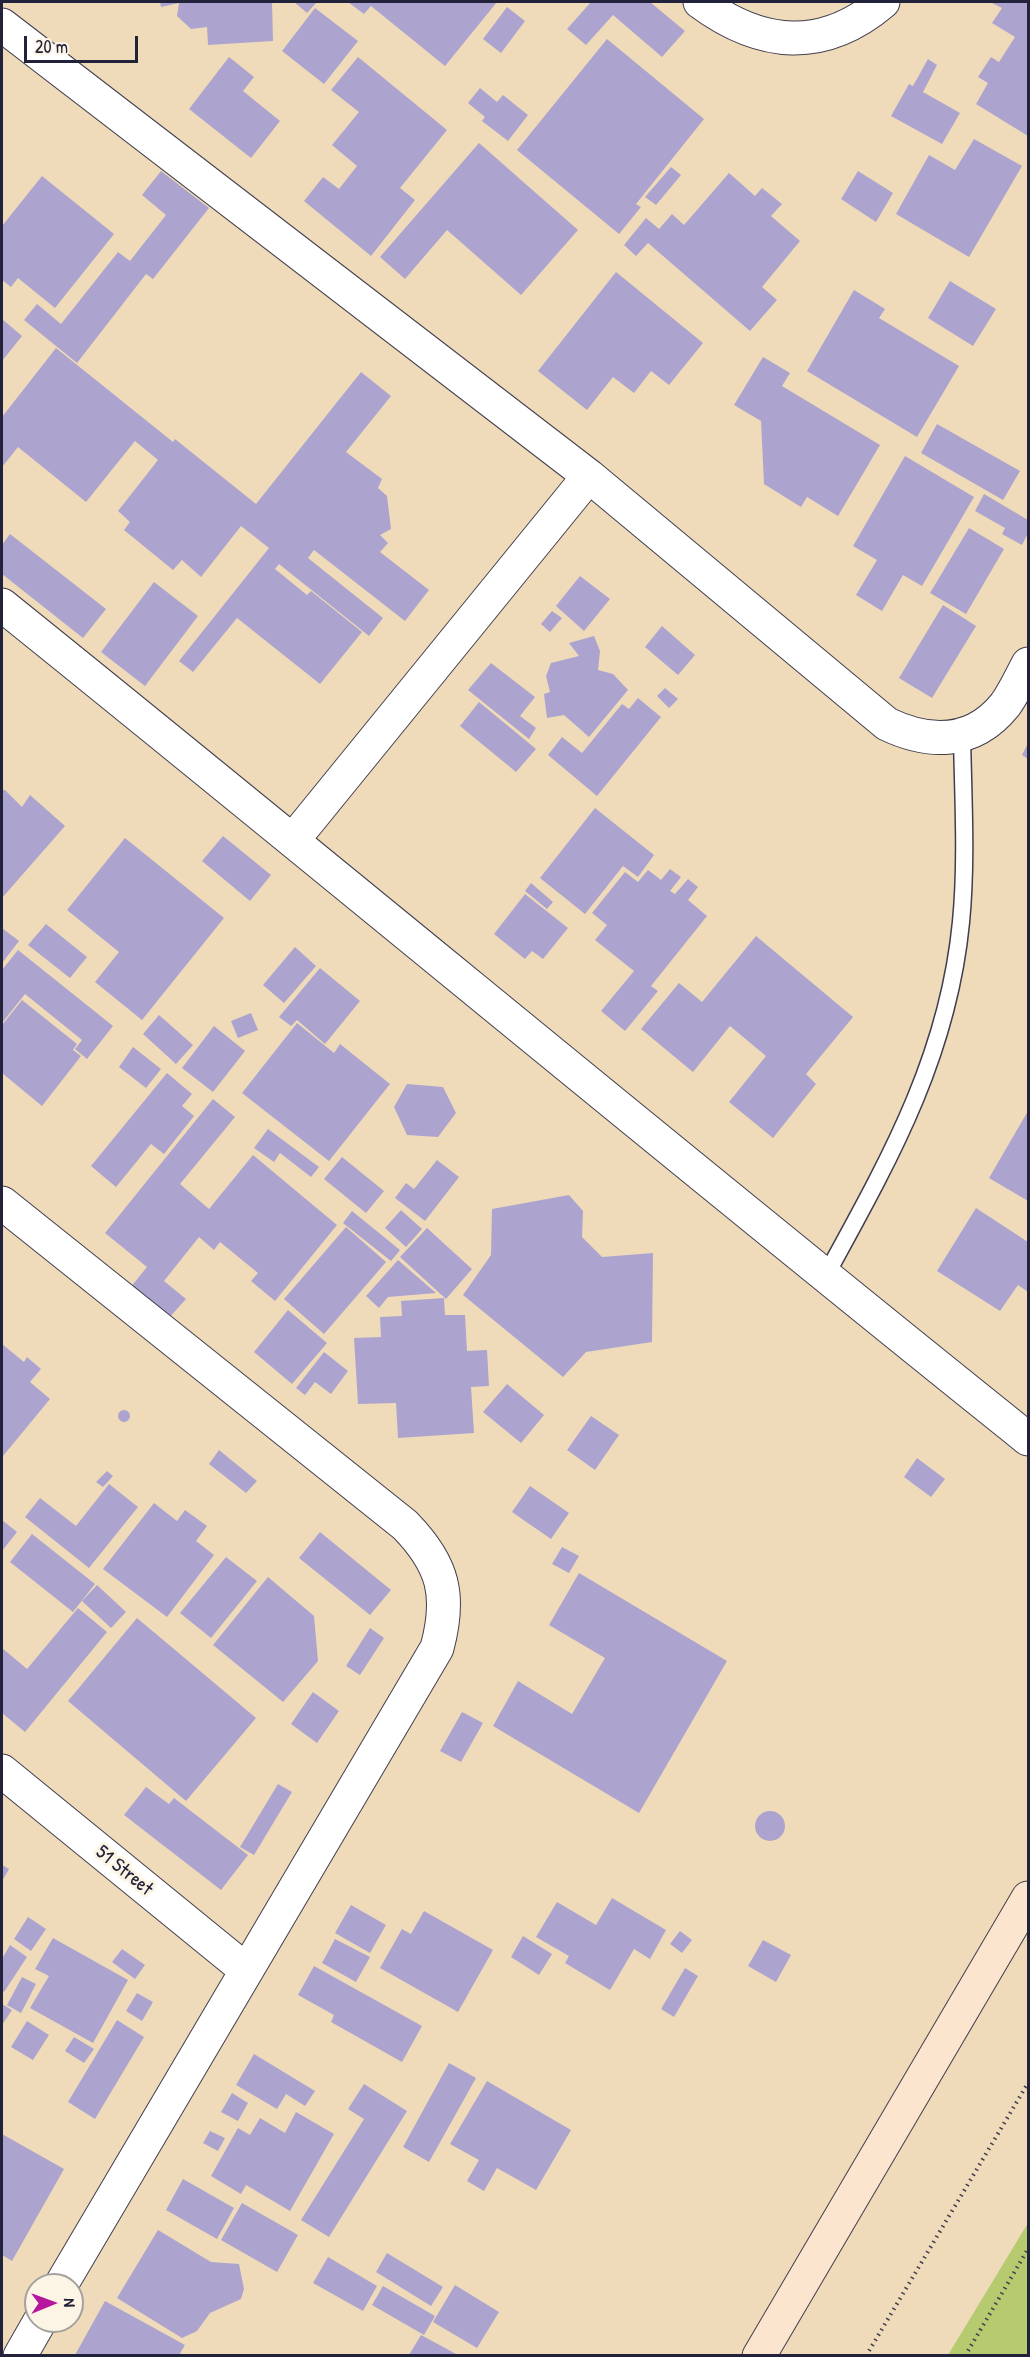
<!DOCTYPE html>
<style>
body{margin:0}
#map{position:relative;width:1030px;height:2357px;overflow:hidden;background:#efdbb9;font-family:"Patrick Hand",sans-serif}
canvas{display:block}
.frame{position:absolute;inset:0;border:3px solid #22223b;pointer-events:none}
.north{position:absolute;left:24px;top:2273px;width:60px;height:60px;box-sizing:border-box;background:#fcf5e5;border:2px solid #a5a1a1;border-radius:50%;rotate:89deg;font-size:16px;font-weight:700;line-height:24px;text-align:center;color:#22223b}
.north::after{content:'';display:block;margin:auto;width:21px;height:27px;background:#b5179e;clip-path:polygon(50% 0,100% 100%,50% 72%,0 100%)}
.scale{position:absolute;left:24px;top:36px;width:114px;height:27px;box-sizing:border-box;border:3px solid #22223b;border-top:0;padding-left:8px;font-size:18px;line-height:21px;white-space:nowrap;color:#22223b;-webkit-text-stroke:4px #fcf5e5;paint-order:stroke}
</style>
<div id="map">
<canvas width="1030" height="2357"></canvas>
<div class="frame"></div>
<div class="north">N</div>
<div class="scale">20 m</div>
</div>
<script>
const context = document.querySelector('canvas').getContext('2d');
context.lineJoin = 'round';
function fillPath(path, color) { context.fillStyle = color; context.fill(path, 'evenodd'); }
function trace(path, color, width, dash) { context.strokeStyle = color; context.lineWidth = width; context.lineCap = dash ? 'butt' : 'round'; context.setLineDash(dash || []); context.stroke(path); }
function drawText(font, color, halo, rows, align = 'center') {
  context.font = font + ' "Patrick Hand",sans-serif'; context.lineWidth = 6; context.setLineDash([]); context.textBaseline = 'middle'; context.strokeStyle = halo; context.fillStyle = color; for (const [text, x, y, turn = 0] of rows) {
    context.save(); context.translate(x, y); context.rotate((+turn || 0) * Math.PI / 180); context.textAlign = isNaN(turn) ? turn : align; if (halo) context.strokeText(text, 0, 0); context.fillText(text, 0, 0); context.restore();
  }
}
fillPath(new Path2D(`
 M1028,2223v132h-80z`), '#b6cb6f');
fillPath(new Path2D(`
 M160,2h112l1,39 -65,4 -1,-18 -16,2 -14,-13 2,-13 -18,4z
 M294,2h23l-10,11z
 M348,2h149l-52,64 -74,-60 -7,8z
 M591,2h59l35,29 -23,26 -49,-42 -27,30 -19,-16z
 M990,2h38v134l-52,-32 12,-21 -10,-6 13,-20 8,5 16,-25 -23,-14 10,-15z
 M507,7l18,14 -24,32 -18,-14z
 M315,8l43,33 -34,43 -42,-33z
 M607,39l97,80 -68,85 5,3 -22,27 -102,-84z
 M229,57l25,20 -11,14 37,30 -29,37 -62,-49z
 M358,57l89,73 -47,58 15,12 -44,56 -67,-55 19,-24 16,12 18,-23 -25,-21 27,-33 -28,-22z
 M928,59l9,6 -14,27 37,21 -18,31 -51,-28 18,-32 4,2z
 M480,88l17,14 6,-7 25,20 -20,26 -26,-20 3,-4 -17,-14z
 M974,139l48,27 -53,91 -73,-43 33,-59 26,15z
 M479,143l99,87 -57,65 -74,-65 -42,49 -25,-22z
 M671,167l10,8 -25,30 -11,-8z
 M161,171l48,37 -56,71 -7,-5 -69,89 -53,-43 13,-16 24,20 57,-72 12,9 36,-46 -24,-20z
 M858,171l35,22 -17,29 -35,-23z
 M729,173l26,23 7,-8 20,16 -11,12 29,25 -38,46 15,13 -27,31 -102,-88 -12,13 -12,-11 22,-27 13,11 13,-15 12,11z
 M42,176l72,58 -59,74 -37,-30 -7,9 -9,-7v-54z
 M616,272l87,71 -34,42 -18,-14 -17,22 -21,-16 -26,33 -49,-39z
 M950,281l46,28 -23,37 -45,-28z
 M854,290l31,19 -6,9 80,48 -42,71 -110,-66z
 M2,319l20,17 -20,25z
 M56,348l117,94 2,-3 81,65 105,-132 30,24 -45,56 36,27 -4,9 9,8 4,33 -11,6 8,8 -8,9 49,38 -24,31 -91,-71 -6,8 75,60 -14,18 -90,-72 -4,5 32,26 4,-4 51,41 -42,52 -83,-66 -44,54 -14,-11 90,-113 -28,-22 -40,51 -19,-17 -9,10 -49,-40 6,-8 -12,-11 40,-51 -23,-19 -49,61 -68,-55 -16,20v-50z
 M763,357l27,16 -8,13 98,59 -42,71 -31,-19 -6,10 -37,-23 -3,-63 -27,-16z
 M937,424l83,47 -17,29 -82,-47z
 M905,456l69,41 -52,89 -19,-11 -21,36 -26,-16 21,-35 -24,-14z
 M984,494l44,26v13l-6,12 -20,-11 3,-6 -30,-17z
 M969,528l35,21 -38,65 -36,-21z
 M10,534l96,75 -23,29 -81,-64v-29z
 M580,576l30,23 -26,32 -28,-25z
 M154,582l44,34 -53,70 -44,-34z
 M943,605l33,21 -44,72 -33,-20z
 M552,611l10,7 -12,14 -9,-8z
 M662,626l33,29 -17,20 -33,-28z
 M594,636l6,15 -2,19 15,4 15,16 -39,47 -25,-22 -17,3 -3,-24 6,-2 -4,-16 5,-13 28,-7 -10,-13z
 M491,663l44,34 -15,19 16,12 -7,11 -61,-49z
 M665,688l13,11 -9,9 -12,-12z
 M638,698l23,19 -64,79 -49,-41 14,-18 20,16 40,-49 7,5z
 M479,702l57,47 -20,23 -56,-46z
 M1028,743v16l-6,-4z
 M2,790h3l17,17 8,-12 35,31 -63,72z
 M595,808l59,47 -16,22 -15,-11 -38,48 -45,-36z
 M223,836l48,39 -21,26 -48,-40z
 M125,838l99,80 -82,102 -47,-38 24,-30 -52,-42z
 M670,869l11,8 -11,14 5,3 13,-15 10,8 -10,13 19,16 -56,70 7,5 -33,40 -24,-20 33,-40 -39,-31 12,-15 -15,-12 33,-41 13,10 10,-12 13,10z
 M531,883l22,19 -6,7 -22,-18z
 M525,894l43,34 -25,31 -11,-8 -7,8 -31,-25z
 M46,924l41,33 -17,21 -42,-33z
 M2,928l17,13 -17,22z
 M756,936l97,81 -47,57 10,10 -43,54 -44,-36 37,-46 -36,-30 -37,46 -52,-43 38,-46 23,19z
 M295,947l21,19 -32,37 -21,-18z
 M18,950l95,76 -26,33 -12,-10 7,-9 -57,-46 -23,29v-53z
 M320,968l40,33 -35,43 -28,-24 -6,6 -12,-9z
 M22,1000l55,44 -4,6 8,6 -39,50 -40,-33v-48z
 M251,1013l7,17 -20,8 -7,-17z
 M159,1015l34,30 -17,19 -33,-30z
 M297,1023l37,30 6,-9 50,40 -61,77 -87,-68z
 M214,1026l31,25 -32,41 -31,-24z
 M133,1047l28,22 -15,19 -27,-21z
 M167,1073l25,21 -10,12 12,10 -30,38 -13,-10 -35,43 -25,-21z
 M407,1084l36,3 13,26 -18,24 -31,-2 -13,-28z
 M213,1099l22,18 -55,67 29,25 44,-54 84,70 -62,76 -24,-20 7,-8 -38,-31 -6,8 -15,-13 -35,44 22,18 -18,20 -38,-31 17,-21 -42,-34z
 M1028,1111v90l-39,-23z
 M268,1129l51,38 -8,10 -31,-24 -6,9 -20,-14z
 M342,1157l42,34 -18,22 -42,-34z
 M437,1160l22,17 -34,44 -30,-23 11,-15 8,6z
 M569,1195l14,16 -1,26 20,20 51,-4 -1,89 -66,10 -23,25 -100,-82 28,-40 1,-46z
 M976,1208l52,34v50l-10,-7 -18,26 -63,-40z
 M401,1210l21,19 -16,18 -21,-19z
 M352,1211l48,39 -9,11 -48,-38z
 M346,1227l40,35 -62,72 -40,-35z
 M427,1228l45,41 -26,30 -46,-42z
 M398,1260l38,33 -48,4 -9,11 -13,-12z
 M444,1298l1,17h20l2,36 20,-1 2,36 -18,1 3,46 -76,5 -2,-35 -38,1 -4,-66 27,-1 -1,-20 22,-1 -1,-15z
 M288,1310l39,33 -35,41 -38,-32z
 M2,1344l22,18 3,-5 14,12 -11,13 20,17 -47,57z
 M324,1352l24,19 -17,23 -16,-12 -10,13 -9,-7z
 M507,1384l37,31 -23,28 -38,-31z
 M118 1416a6 6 0 1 1 12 0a6 6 0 1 1-12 0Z
 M591,1416l28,19 -24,35 -28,-20z
 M219,1450l38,31 -11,12 -37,-29z
 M917,1458l28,21 -14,18 -27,-20z
 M107,1471l6,5 -10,11 -7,-5z
 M109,1484l29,23 -49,61 -64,-51 15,-19 36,28z
 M530,1486l39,27 -18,26 -39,-27z
 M154,1503l23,18 8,-11 22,16 -11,15 18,14 -47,62 -64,-48z
 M2,1520l15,12 -15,19z
 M320,1532l71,58 -21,25 -71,-57z
 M32,1534l63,50 -22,28 -63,-50z
 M562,1547l17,9 -10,17 -17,-9z
 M226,1557l31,24 -46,57 -31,-25z
 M579,1573l148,88 -88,152 -146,-87 25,-45 54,33 33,-56 -56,-33z
 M268,1577l46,39 4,45 -35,41 -70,-57z
 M97,1585l29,27 -15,16 -29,-27z
 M78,1608l29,24 -82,100 -23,-19v-65l25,21z
 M137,1618l119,100 -70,83 -118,-100z
 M370,1628l14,10 -24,37 -14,-9z
 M313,1692l26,19 -22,32 -26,-19z
 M462,1712l21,11 -22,39 -21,-11z
 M278,1784l14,8 -38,63 -14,-8z
 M146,1787l23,17 5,-6 74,57 -27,35 -97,-75z
 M755 1826a15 15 0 1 1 30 0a15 15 0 1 1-30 0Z
 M2,1865l7,4 -7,12z
 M612,1898l54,32 -16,29 -16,-10 -24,41 -45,-27 4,-7 -33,-19 21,-35 39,23z
 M351,1905l35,20 -16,28 -35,-20z
 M424,1911l69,39 -35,62 -78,-44 22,-39 9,5z
 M28,1917l18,12 -15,22 -17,-12z
 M680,1931l12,9 -10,13 -12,-9z
 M523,1936l29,18 -13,21 -28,-18z
 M53,1938l75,42 -35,63 -63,-35 19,-32 -14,-7z
 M335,1939l35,18 -14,25 -34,-19z
 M763,1940l28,15 -15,27 -28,-16z
 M10,1945l17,12 -23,35 -2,-2v-31z
 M122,1949l23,16 -10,14 -23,-17z
 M314,1966l108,60 -20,36 -71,-40 3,-7 -36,-20z
 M685,1968l13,8 -24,41 -13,-8z
 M22,1977l14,7 -15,29 -14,-8z
 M137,1993l16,9 -11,19 -16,-10z
 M2,2004l10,6 -10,15z
 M117,2020l27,17 -49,82 -27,-17z
 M27,2021l22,14 -16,25 -22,-13z
 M74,2037l20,12 -10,14 -19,-12z
 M254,2054l61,37 -10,15 -19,-12 -9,15 -41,-24z
 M449,2063l27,15 -47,84 -26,-15z
 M487,2081l84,49 -35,60 -39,-22 -13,23 -17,-10 12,-21 -29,-16z
 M364,2084l43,27 -78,126 -28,-17 63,-101 -16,-10z
 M232,2093l16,10 -10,18 -17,-9z
 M296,2112l38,22 -44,77 -44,-26 -5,9 -30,-18 27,-48 12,7 10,-17 25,15z
 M210,2131l15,7 -7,13 -15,-8z
 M2,2134l62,35 -52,92 -10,-6z
 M183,2179l51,29 -17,31 -51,-29z
 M242,2203l56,32 -21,37 -56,-32z
 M158,2230l53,32 28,2 5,25 -3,10 -31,14 -13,18 -15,7 -65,-40z
 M387,2253l56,34 -12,19 -55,-34z
 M328,2257l49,29 -14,25 -50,-28z
 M455,2285l44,27 -22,36 -44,-26z
 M383,2286l52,30 -11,19 -52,-30z
 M105,2301l80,44 -6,10h-104z
 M421,2335l37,20h-49z`), '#aca4cf');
const lane = new Path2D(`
 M825,1277c64,-117 123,-220 136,-355 6,-62 2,-125 1,-187`);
const street = new Path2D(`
 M700,2c61,45 123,51 183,0
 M2,25l587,451 298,248c42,20 86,21 118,-19 9,-12 16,-28 23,-41
 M2,605c343,276 682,559 1026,834
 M293,840l296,-364
 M2,1203l403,322c39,40 46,71 32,123l-376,637
 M2,1771l244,199
 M20,2356l20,-35`);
const secondary = new Path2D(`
 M759,2356l269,-458`);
trace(lane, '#413e4e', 19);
trace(street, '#413e4e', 35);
trace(secondary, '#413e4e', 35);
trace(new Path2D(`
 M866,2356l162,-273
 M965,2356l63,-107`), '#413e4e', 4, [1.5, 4.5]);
trace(lane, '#fff', 16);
trace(street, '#fff', 33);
trace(secondary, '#fce5cf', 33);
drawText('20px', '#22223b', '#fcf5e5', [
 ["51 Street",124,1871,39]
]);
</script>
